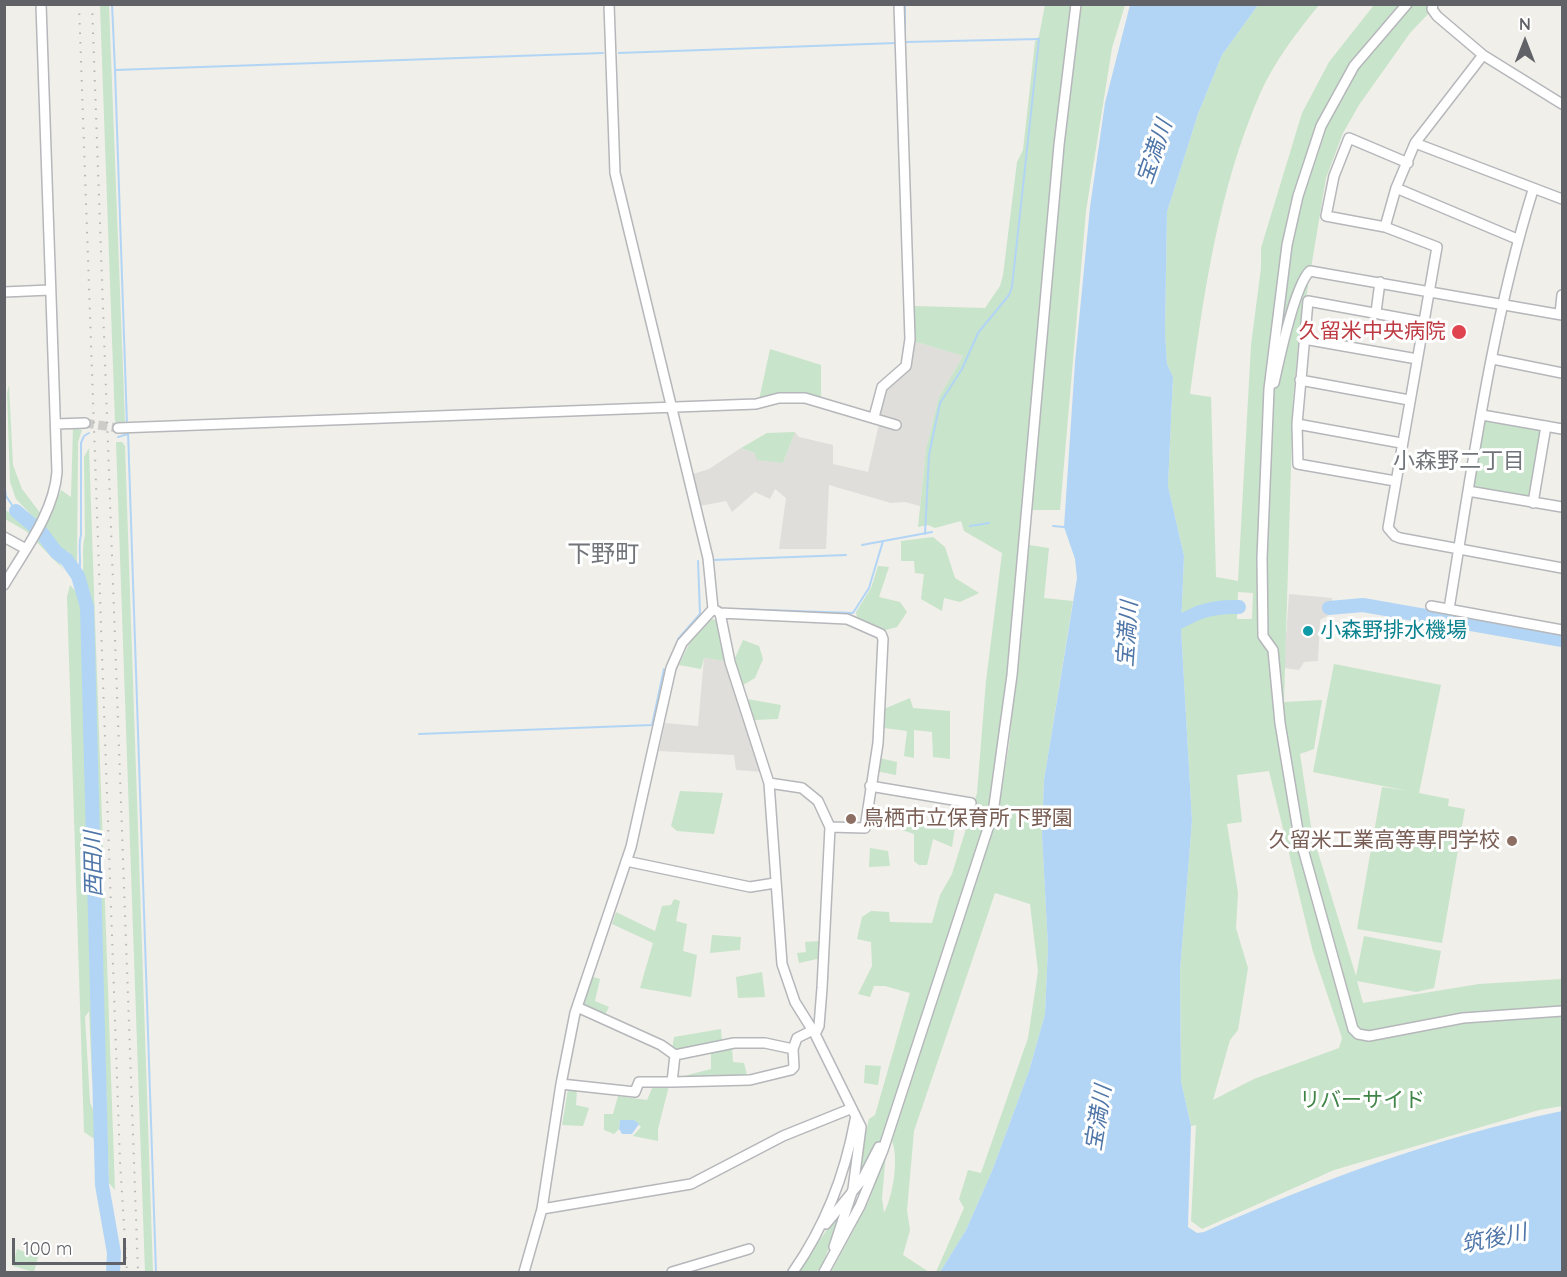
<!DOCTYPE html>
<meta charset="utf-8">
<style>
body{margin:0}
#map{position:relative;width:1567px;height:1277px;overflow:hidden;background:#f0efe9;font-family:Quicksand,sans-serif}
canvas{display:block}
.frame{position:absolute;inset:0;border:6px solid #606267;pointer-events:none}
.north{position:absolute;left:1495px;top:12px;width:60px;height:60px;-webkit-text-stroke:4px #fff;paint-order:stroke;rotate:0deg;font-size:16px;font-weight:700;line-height:24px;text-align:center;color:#606267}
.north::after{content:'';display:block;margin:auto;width:21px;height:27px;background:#606267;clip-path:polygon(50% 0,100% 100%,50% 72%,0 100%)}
.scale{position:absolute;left:12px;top:1238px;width:114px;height:27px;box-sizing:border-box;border:3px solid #606267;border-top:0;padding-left:8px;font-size:18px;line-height:21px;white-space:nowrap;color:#606267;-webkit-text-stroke:4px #fff;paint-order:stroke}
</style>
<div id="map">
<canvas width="1567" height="1277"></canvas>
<div class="frame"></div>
<div class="north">N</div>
<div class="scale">100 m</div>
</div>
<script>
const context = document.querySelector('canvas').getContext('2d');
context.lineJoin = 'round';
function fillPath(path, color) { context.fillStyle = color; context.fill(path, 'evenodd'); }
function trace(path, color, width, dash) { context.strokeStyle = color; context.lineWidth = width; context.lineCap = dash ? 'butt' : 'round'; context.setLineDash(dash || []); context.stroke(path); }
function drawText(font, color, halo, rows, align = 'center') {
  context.font = font + ' Quicksand,"Noto Sans JP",sans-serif'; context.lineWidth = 6; context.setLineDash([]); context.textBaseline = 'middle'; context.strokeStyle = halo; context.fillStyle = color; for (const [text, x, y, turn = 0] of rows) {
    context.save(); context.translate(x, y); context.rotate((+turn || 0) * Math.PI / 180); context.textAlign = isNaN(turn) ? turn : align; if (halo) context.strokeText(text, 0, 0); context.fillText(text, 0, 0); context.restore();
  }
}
fillPath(new Path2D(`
 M913,341l50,15 -24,41 -13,52 -6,57 -15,-4 -14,1 -62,-18 -3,64h-47l7,-51 -11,-9 -5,10 -15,-7 -23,20 -6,-11 -26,5 -7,-32 16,-5 32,-21 42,15 12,-31 4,5 34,8v19l35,8 11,-48 -4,-3 8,-34 25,-19z
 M1289,594l43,4 -1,16 -11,6 -2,41 -14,1 -5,8 -15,-2z
 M704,658l22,3 37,111 -27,-2 -2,-15 -75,-4 6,-28 33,3z`), '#dfdeda');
fillPath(new Path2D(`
 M100,5h9l16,417h-10z
 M1045,5h80l-13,43 -26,163 -26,299h-29l1,-11 -7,-1 -26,247 -10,67 -107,329 -11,12 -7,16 -7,3 12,-53 6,-4 35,-122 -25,-7h-11l-4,11 -12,-3 14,-28 -1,-24 -14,-3 5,-22 9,-6 18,1 1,10 42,1 8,-28 12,-21 25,-81 9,-112 16,-128 -38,-22 -3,-10 -26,7 -7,-3 -10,2 8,-78 13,-52 24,-41 -50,-15v-35l72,2 15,-22 3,-11 14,-113 6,-12 12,-108 4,-6z
 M1258,5h61c-22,27 -46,58 -60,91 -41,95 -55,197 -69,298l21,3 5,180 22,4 13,-236 10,-77v-20l41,-135 27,-51 45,-57h59l-4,8 -19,20 -51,72 -16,28 -17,45 -28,168 -5,54 -9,302 38,-2 -8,49 -14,5 12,79 44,143 8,-40 77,15 -7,37 -18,4 -59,-11 6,22 116,-19 83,-5v127l-23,4 -205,60 -132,59 -11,-8 5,-96 -5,1 -10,-45 -1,-110 12,-150 -11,-193 3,-72 -16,-70 5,-109 -6,-13 -2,-32 2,-120 31,-98 24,-59zM1238,592l15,1 -1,26h-15zM1269,771l44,181 29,86 -3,10 -85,31 -41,21 17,-60 8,-10 10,-62 -12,-40 2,-35 -11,-69 15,-2 -5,-47z
 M770,349l51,16v34l-62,1z
 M9,385l4,80 9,24 25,33 14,-32 10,7 2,-69 9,2 -4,12 -1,124 -9,-15h-10l-14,-23 -28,-29 -6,-17 -3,-89z
 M1483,417l61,10 -12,72 -62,-10z
 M795,432l-12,31 -26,-3 -2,-7 -14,-5 26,-15z
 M116,442h6l3,4 28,826h-8z
 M89,448l26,742 -6,-7 -19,-592 -8,-13c3,-15 -1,-28 3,-43l-1,-78z
 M4,509l32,23 28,38 -38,-39 -21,-12z
 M933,537l12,10 10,31 24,15 -19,9 -16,-4 -2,13 -21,-12 3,-25 -9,-1 -1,-12h-13v-20z
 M1029,545l20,3 -5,50 29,3 -29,179 -2,55 6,112 -3,67 -16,57 -37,100 -26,59 -26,42h-4l28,-64 -5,-9 9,-29 13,3 47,-135 10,-67 -8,-67 -35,-11 -81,238 -7,79 3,20 -7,25 26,17h-98l37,-69 18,-50 -4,45 2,15c9,-17 15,-54 8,-72l106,-329 11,-67z
 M878,566l11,1 -10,30 21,5 7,10 -10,15 -15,4 -25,-13 -1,-6 15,-24z
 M70,585l10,11 3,33 13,361 -4,14 5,11 2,77 -7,-12 -3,-69 -4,6 5,85 5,13 1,25 -12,-8 -17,-535z
 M712,619l4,1 10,41 -22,-3 -3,11 -22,-4 11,-23z
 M743,640l16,6 4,13 -8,19 -12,7 -8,-27z
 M1334,664l107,21 -22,108 30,6 -1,7 17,3 -23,134 -85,-14 25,-142 26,4 -95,-19z
 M910,698l3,10 37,3v48l-17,-2 -1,-25 -18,-2v28l-10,-2 3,-25 -23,-3v-19z
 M747,699l34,6 -3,14 -24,1z
 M879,758l18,4 -1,13 -20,-4z
 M680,791l43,2 -9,41 -37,-3 -6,-5z
 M902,820l53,7 -3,20 -19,-8 -6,26h-8l-5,-4v-27l-12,-4z
 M870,848l18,3 2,15 -21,1z
 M674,899l6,2 -4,20 11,3 -4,27 14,4 -6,42 -51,-9 13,-45 -41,-19 4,-12 39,19 7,-25 9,-1z
 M712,935l29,2 -1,13 -30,3z
 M821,941v17l-22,5 -2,-10 9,-1 -1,-10z
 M762,972l3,25 -27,1 -2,-21z
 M593,977l7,2 -5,22 14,6 -5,10 -22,-11z
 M721,1029l1,14 -47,9 -3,-3 2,-12z
 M732,1048l1,14 11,1 4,16 -63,2 -1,-5 27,-7v-18z
 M865,1065l16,1 -3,19 -14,-2z
 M653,1086h16l-11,43v12l-25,-5 8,-9 -7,-7h-14l-1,9 -5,5 -10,-4v-16h9l5,-18 29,4z
 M568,1089l9,1 -1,15 13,3 -6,18 -21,-1z
 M843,1206l-20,58 -7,8h-18z
 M17,1249l21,8 -4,15 -21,-6z`), '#c8e4ca');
fillPath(new Path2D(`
 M1130,5h128l-36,50 -24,59 -31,98 -2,120 2,32 6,13 -5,109 16,70 -3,72 11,193 -12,150 1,110 10,45 -3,101 9,6 7,-1c116,-52 234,-95 358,-121v161h-622l26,-42 26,-59 37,-100 16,-57 3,-67 -6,-112 2,-55 33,-202 -2,-19 -11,-32 11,-165 15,-155 15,-104z
 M620,1120h14l5,4 -7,10h-10l-3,-5z`), '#b2d5f6');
trace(new Path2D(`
 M112,4l3,66
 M905,4v38
 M906,42l133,-3 -27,248 -3,8 -31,38 -16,36 -22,34 -11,52 -4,79
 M619,53l277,-10
 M127,425l-12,-355 488,-17
 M128,431l28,841
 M118,437l10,-3
 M4,483l2,13 10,15
 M970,526l19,-3
 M1053,526l11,1
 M862,545l70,-13
 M713,560l133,-5
 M78,576c5,-14 -1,-26 3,-41v-92l3,-7 5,-3
 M737,609l116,4 16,-25 14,-47
 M678,639l22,-25 -2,-53
 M419,734l233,-9 12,-56`), '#b2d5f6', 2);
trace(new Path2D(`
 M16,511l25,21 15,20 11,8 11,16 9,31 15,578 12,68 -1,19
 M1329,608l34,-3 199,35
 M1165,630c28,-16 41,-24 74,-23`), '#b2d5f6', 14);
trace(new Path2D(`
 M85,423l33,5`), '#ccccc8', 9, [9, 4.5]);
const minor = new Path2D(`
 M1407,4l-53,62 -33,60 -23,70 -11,49 -18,144 -7,169 1,78 10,14 7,73 18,108 55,198 5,5 11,2 94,-18 99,-7
 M1433,4l-1,5 5,7 46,39 79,49
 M1415,143l147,56
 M1408,163l-59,-25 -15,38 -8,40 59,11 52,20 -49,281 7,8 5,2 162,30
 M1396,188l121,51
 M1385,227l11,-39 19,-45 68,-88
 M4,292l46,-2
 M1376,312l4,-30
 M1560,314l2,-19
 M1304,339l113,20
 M1493,359l69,14
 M1300,380l109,20
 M1274,383c5,-23 21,-99 36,-112l252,44
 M1482,415l80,14
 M874,417l8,-30 24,-21 4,-27 -11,-335
 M56,424l29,-1
 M1297,424l104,19
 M118,428l638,-24 23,-6h26l91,27
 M1395,481l-97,-17 -1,-40 11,-123 115,21
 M1468,491l94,16
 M1533,503l13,-77
 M4,537l22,12
 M4,585c20,-34 50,-72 53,-113l-16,-468
 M1431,606l131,24
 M1449,609c23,-140 42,-284 84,-419
 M715,610l5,3 127,6 34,15 2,5 -5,104 -13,85 -35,-1
 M720,613l10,49 39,121 13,181 13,38 20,32 46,93 -8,62 -19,58
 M769,783l33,5 16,13 12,26 -8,161 -3,38 -4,8
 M870,786l101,17
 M626,861l124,26 25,-4
 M577,1007l84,38 14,10
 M672,1082l78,-2 41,-10 3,-3 -1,-18
 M561,1084l74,8 4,-10h33l3,-27 59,-12h31l28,6 4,-11 16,-8
 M542,1209l149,-25 92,-48 67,-27
 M826,1224l36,-44 17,-33
 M524,1272l18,-63 19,-125 14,-71 56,-166 40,-179 11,-25 31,-34 -5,-51 -93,-385 -6,-169
 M672,1272l77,-23
 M793,1272c32,-46 52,-97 62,-152
 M824,1272l36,-66 23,-56 110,-337 19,-138 47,-530 17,-141`);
trace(minor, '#b5b7bb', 12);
trace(minor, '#fff', 9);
trace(new Path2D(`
 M79,4l41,1158 7,110
 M92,4l46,1268`), '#b6b6b7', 2, [1.5, 8]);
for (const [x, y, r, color] of [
 [1459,332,8,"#e0444e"],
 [1308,631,6,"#0f9aa8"],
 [851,819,6,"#8d6e63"],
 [1512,841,6,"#8d6e63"]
]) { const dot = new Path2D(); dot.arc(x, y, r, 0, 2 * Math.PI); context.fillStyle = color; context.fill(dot); trace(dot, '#fff', 2); }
drawText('21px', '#be3a42', '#fff', [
 ["久留米中央病院",1446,332]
], 'right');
drawText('21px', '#0d838f', '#fff', [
 ["小森野排水機場",1320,631]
], 'left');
drawText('21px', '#785e54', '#fff', [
 ["鳥栖市立保育所下野園",863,819],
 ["久留米工業高等専門学校",1500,841,"right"]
], 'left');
drawText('21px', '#408547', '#fff', [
 ["リバーサイド",1362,1101]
]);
drawText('italic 22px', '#4f76a8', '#fff', [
 ["宝満川",1155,152,-71],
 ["宝満川",1128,634,-86],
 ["西田川",94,864,-91],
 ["宝満川",1099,1118,-81],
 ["筑後川",1494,1239,-12]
]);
drawText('22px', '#717479', '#fff', [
 ["小森野二丁目",1459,461]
]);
drawText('24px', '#717479', '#fff', [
 ["下野町",603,555]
]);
</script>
